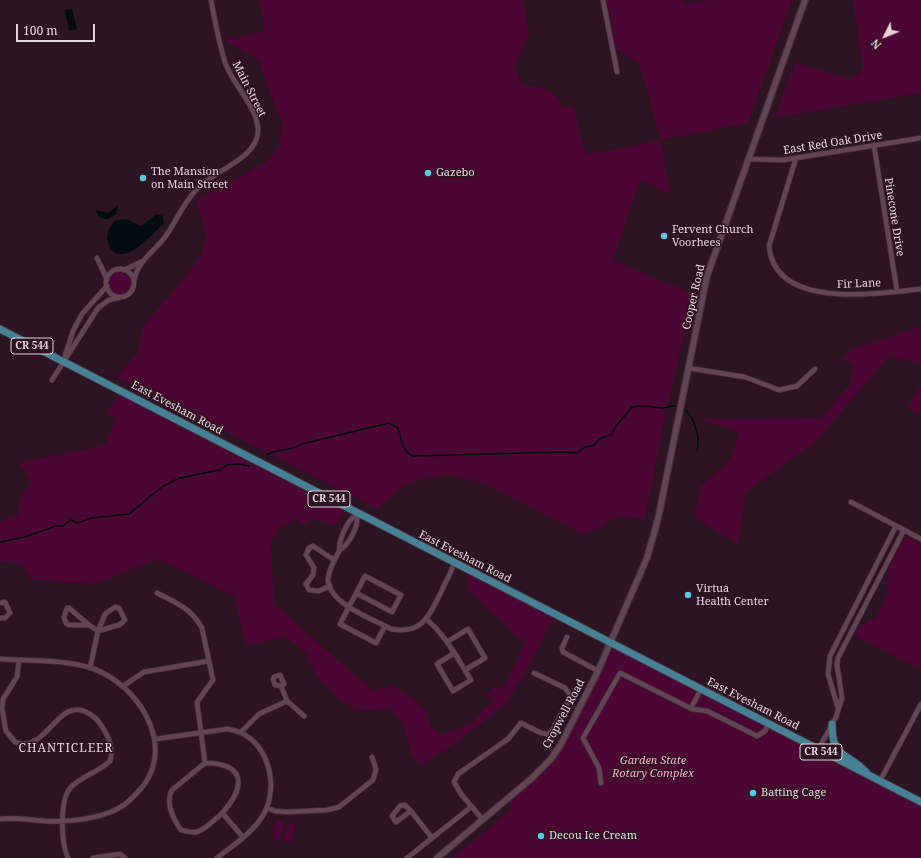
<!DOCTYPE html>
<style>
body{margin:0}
#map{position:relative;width:921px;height:858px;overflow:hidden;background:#2d1422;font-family:"Noto Serif",serif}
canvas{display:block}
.north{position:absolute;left:865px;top:16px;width:40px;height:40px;-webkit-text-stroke:3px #2d1422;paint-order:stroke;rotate:227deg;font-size:11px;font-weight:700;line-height:16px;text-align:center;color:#e6d4dc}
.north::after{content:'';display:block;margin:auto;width:14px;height:18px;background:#e6d4dc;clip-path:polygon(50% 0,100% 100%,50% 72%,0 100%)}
.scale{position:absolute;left:16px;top:24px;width:79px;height:18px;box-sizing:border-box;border:2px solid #e6d4dc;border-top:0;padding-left:5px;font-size:12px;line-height:14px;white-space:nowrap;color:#e6d4dc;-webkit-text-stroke:3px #2d1422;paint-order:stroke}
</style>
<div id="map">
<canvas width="921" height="858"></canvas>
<div class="north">N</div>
<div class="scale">100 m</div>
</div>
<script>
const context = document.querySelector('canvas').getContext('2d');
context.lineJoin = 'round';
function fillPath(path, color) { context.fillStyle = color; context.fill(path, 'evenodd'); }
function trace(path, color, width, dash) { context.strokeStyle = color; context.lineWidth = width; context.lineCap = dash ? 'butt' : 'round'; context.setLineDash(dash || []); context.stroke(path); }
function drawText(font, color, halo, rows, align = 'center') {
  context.font = font + ' "Noto Serif",serif'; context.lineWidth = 3; context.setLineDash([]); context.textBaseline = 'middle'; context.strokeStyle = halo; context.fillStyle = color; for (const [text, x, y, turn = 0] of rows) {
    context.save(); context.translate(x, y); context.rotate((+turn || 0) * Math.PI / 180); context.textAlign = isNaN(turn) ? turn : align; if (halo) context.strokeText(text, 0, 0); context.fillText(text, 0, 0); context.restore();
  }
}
fillPath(new Path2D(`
 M259,0h264l6,34 -14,32 7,19c17,1 34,3 40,21l11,1 13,47 37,-6 38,-8 -22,-77 -24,-15 -8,-48h76l1,4 24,-4h84l-44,123 -87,17 9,54 -30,-14 -27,80 81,34 -29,122 -20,104 -26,-4 -10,5 -5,6 -21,7 -100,-51 -36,-8 -32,6 -16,9 -21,19 -261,-132 21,-25 5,-26 35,-40 21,-28 8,-19 -10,-39 68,-37 14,-16 3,-23 -24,-65 -33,-18 40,-10z
 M853,0h68v93l-146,25 20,-56 53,17c8,-2 12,-5 15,-12z
 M106 283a14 14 0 1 1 28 0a14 14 0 1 1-28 0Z
 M921,326v38l-32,-8 -72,85 -71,51 -8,52 -43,-26 5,-31 30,-27 9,-27 -39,-14 121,-1 29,-34 3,-21 -12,-4 7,-8z
 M921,383v32l-14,-6z
 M120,391l226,117 -11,18 -23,-8 -5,8 -12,-7 -16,9 -8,14 3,62 98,86 22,-4 31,22 6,19 10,8 30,-12 22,-22 -6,-7 5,-7 10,2 16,-30 6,-16 -56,-53 -2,-20 89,45 -30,59 -21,32 -57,43 -26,16 -9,-9 -8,-32 -14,-15 -32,2 -19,-12 -22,-23 -11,-23 -21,-16 -38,9 -14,-51 -75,-36 -63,25 -65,-5 -9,-16 -21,-1v-40l18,-7 1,-15 12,-19 -12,-18 86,-18 11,-26 -10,-6z
 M911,537l10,6v127l-66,-34 5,-9 16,-10 12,-24v-23l16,-31z
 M611,644l310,158v56h-469l59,-48 -2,-12 42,-39z
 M277,820l8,2 -5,18 -8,-2z
 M288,823l8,2 -5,18 -8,-2z`), '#4c0634');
fillPath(new Path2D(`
 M72,9l5,20 -8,2 -4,-21z
 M118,206l-2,8 -8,5 -8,-1 -5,-8 13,3z
 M157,214l6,2 1,7c-9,8 -25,26 -36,30 -18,6 -29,-16 -13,-32l11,-2 15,7z`), '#010d11');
trace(new Path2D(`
 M683,408c11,8 18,30 14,43
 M266,455c11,-6 26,-4 36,-11l87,-21 9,5c3,10 4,24 15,28l148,-4 16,1 8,-6 8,-1 8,-8 10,-3 6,-10 15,-18c9,-2 21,0 30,1 4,0 8,-2 13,-2
 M0,542l25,-5 31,-11h7l8,-6 7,3 13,-5 38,-4 34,-28 17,-8 39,-8 8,-5 12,-1 10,2`), '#010d11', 1.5);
const minor = new Path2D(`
 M603,0l14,72
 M874,145l23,146
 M796,158l-27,88c6,65 109,47 152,43
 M748,159l35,1 138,-22
 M97,258l10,21
 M106 283a14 14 0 1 1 28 0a14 14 0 1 1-28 0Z
 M124,270l17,-8
 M134,281c3,-20 20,-29 31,-44 11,-15 18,-34 32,-48 17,-19 61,-30 61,-59 0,-21 -24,-45 -32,-65 -7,-20 -11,-44 -15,-65
 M65,356l8,-25 9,-17 25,-28
 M688,368l57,9 34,13 18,-4 18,-17
 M52,380l46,-72 11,-8 13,-3
 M851,502l70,37
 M340,550c10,-7 19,-24 17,-36 -8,5 -15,19 -17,28 -1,3 0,6 -1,9 -4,9 -11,19 -11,29 1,24 45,39 63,49 31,6 38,-13 50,-37 4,-9 10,-19 13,-29
 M330,586l-11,5 -10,-1 -3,-6 7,-9 1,-7 -8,-13 3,-7 4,-2 21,14
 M157,593c18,9 35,16 45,35l11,52 -16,22 8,61
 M356,593l36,19 9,-17 -36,-19c-8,16 -17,32 -25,48l36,19 9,-17
 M0,603l5,-1 5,11 -5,5h-5
 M115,607l4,1 6,12 -6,5 -21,6 7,-17z
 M67,608h2l20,17h-20l-3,-2 -2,-6z
 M426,619c20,16 31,39 45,61l-18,11 -16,-27 17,-11
 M89,625l9,6 -8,37
 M567,637l-5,11 1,4 35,19
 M447,642l21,-13 17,29 -20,12
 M0,659c30,2 75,0 101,13 44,21 76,81 36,121 -7,8 -16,15 -26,19 -21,8 -43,10 -66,9 -15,-1 -30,-4 -45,-2
 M19,660l-2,17 -14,22 -1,10 4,22 9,11c33,13 42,-49 75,-28 8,5 13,13 17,21 4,9 6,17 3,26 -11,11 -28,15 -39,26 -12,13 -10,56 -3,71
 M123,686l21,-14 65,-11
 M281,686l-6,-1 -2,-6 1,-2 6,-2 4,9 -3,2 6,15
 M287,701l17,15
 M691,708l10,-19
 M838,708l-10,-34 2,-18 66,-130
 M242,731l17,-17 28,-13
 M156,739l71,-10c40,4 55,57 35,88 -11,17 -30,29 -45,41
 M818,750l18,-33 6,-19 -5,-33 1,-7 66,-128
 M205,763c52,0 34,38 7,59 -5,4 -10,9 -16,10 -5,1 -10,-1 -15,-2 -8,-11 -16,-28 -9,-40z
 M880,781l41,-77
 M601,783l-2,-15 -16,-30 37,-65 72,36 15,2 50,25 8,-5 3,-7
 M405,805l6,6 -15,11 -4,-6 8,-10z
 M267,808l8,3 11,1 41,-2 12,-3 34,-27 3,-11 -4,-12
 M411,811l21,27
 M223,814l20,23
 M483,820l-22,-26 -7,-12 4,-8 50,-35 13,-16 20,10 7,1 4,-3 19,-35 -6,-8 -31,-15
 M93,858l27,-4 5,4
 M407,858l64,-51`);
const tertiary = new Path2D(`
 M437,858l95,-80 19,-19 10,-15 37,-73 49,-113 11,-39 49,-243 98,-276`);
const primary = new Path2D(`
 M0,329l921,473
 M832,724c0,35 14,27 34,48`);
trace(minor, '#422f39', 6);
trace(tertiary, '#422f39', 8);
trace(primary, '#422f39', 9);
trace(minor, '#624453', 4.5);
trace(tertiary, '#624453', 5.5);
trace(primary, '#458095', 7);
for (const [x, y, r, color] of [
 [428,173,4,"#57c9e3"],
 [143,178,4,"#57c9e3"],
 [664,236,4,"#57c9e3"],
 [688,595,4,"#57c9e3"],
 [753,793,4,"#57c9e3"],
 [541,836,4,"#57c9e3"]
]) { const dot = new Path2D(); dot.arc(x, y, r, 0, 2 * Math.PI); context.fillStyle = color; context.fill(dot); trace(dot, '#2d1422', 1.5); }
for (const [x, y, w] of [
 [32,346,42],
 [329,499,42],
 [821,752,42]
]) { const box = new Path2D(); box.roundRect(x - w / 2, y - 8, w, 16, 3); context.fillStyle = '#2d1422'; context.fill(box); trace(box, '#e6d4dc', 1); }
drawText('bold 10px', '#e6d4dc', null, [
 ["CR 544",32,346],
 ["CR 544",329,499],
 ["CR 544",821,752]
]);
drawText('11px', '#e6d4dc', '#2d1422', [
 ["Main Street",249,89,63],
 ["East Red Oak Drive",833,143,-9],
 ["Pinecone Drive",894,217,81],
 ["Fir Lane",859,284,-2],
 ["Cooper Road",694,297,-77],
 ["East Evesham Road",177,408,28],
 ["East Evesham Road",465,557,27],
 ["East Evesham Road",753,704,27],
 ["Cropwell Road",564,714,-62]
]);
drawText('11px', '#e6d4dc', '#2d1422', [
 ["The Mansion",151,172],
 ["on Main Street",151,185],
 ["Gazebo",436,173],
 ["Fervent Church",672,230],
 ["Voorhees",672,243],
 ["Virtua",696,589],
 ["Health Center",696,602],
 ["Batting Cage",761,793],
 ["Decou Ice Cream",549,836]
], 'left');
drawText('italic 11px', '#fda5d3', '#2d1422', [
 ["Garden State",653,761],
 ["Rotary Complex",653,774]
]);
context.letterSpacing = '1px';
drawText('12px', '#e6d4dc', '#2d1422', [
 ["CHANTICLEER",66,749]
]);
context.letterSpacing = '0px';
</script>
